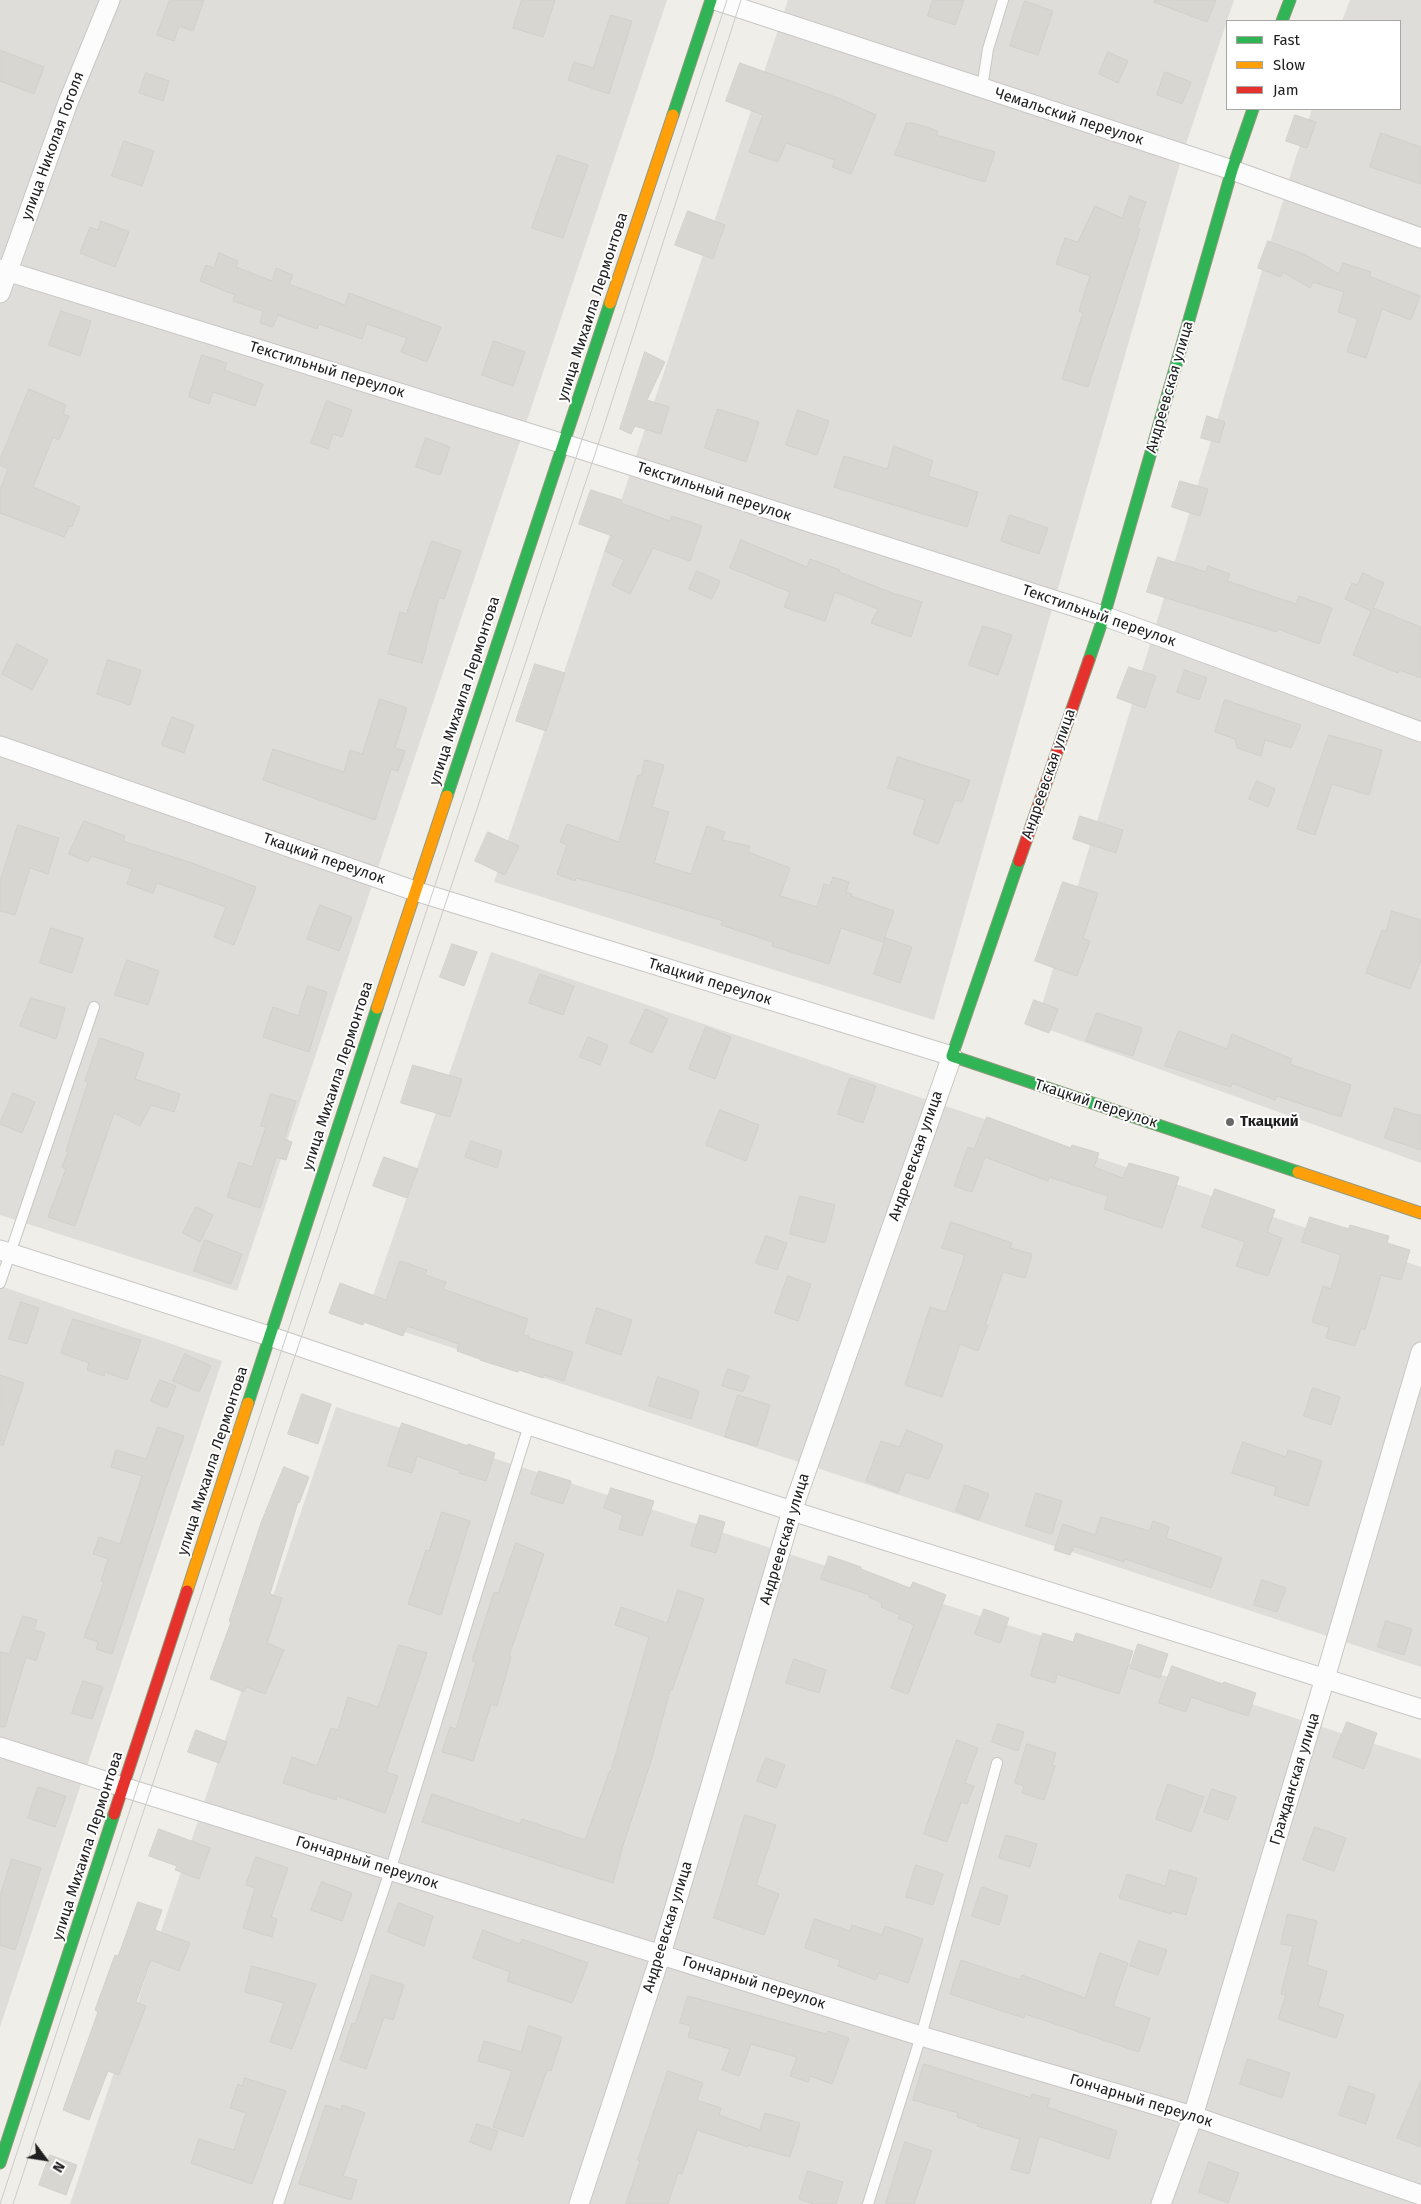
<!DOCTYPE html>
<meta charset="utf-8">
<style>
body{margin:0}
#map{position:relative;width:1421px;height:2204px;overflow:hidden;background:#efeee9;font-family:"Fira Sans",sans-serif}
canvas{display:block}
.legend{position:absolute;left:1226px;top:20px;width:175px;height:90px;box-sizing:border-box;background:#fff;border:1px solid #a6a6a6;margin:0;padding:6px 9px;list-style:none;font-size:15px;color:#202020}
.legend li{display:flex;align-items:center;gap:10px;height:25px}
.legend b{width:25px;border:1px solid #a6a6a6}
.north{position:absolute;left:20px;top:2134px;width:50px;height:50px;-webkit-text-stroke:4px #fff;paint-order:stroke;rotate:121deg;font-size:14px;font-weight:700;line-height:20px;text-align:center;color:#202020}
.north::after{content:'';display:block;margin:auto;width:18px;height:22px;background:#202020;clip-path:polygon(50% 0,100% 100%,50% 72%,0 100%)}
</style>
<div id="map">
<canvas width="1421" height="2204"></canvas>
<ul class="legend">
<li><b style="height:6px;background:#30b455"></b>Fast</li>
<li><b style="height:6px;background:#ff9f0a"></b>Slow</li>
<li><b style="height:6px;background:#e5322d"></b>Jam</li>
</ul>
<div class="north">N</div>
</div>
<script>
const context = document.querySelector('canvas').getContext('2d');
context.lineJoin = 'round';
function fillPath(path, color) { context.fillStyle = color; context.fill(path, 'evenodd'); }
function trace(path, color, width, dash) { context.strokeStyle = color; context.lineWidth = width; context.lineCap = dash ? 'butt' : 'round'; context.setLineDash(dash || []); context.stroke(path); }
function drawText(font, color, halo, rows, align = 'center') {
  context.font = font + ' "Fira Sans",sans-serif'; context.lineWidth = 4; context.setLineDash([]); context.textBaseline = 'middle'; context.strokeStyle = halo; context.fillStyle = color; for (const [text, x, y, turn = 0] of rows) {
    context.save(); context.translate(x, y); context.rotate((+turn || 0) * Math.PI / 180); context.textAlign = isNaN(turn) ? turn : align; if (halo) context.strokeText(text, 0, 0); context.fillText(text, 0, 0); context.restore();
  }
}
fillPath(new Path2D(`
 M0,0h667l-430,1291 -237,-76z
 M788,0h446l-51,153 -249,867 -440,-138z
 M1350,0h71v1163l-385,-138 259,-865 17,-51h88v-88h-58z
 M491,952l930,315v400l-1056,-348z
 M0,1286l222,75 -222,666z
 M336,1407l1085,352v445h-1351z`), '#deddda');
const building = new Path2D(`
 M170,0h34l-11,31 -14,-5 -5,15 -17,-6z
 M522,0h33l-12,37 -30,-9z
 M933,0h31l-9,25 -27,-9z
 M1155,0h61l-9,22 -53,-20z
 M1025,1l28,10 -15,44 -28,-9z
 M611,15l21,6 -23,73 -41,-14 6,-18 19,6z
 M0,50l44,17 -10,27 -34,-13z
 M1108,52l20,9 -10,22 -19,-9z
 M740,63l101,36 35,16 -25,59 -19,-7 3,-7 -49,-17 -8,19 -29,-10 14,-37 -37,-14z
 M1165,72l26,10 -9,22 -25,-9z
 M146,73l23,8 -6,20 -24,-8z
 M1295,115l21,7 -9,26 -21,-7z
 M907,123h7l24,8 -2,4 59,17 -10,30 -90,-27z
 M1381,133l40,14v37l-51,-17z
 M124,141l30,10 -12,35 -30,-10z
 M558,155l30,10 -25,73 -31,-10z
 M1130,196l16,6 -9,26 3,1 -52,158 -26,-8 21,-66 -4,-2 11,-35 -34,-12 9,-26 13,4 17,-36 27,12z
 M688,211l37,14 -12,34 -38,-14z
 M101,221l28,11 -14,35 -35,-14 10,-26 8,3z
 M1268,241l38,14 33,19 4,-11 28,9 -2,4 51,20 -9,24 -29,-11 -16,49 -19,-6 11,-33 -20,-7 6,-20 -31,-10 -3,6 -27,-16 -2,5 -23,-9z
 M219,253l19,8 -2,6 36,14 4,-13 17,7 -4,9 56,21 4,-12 92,34 -14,35 -26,-10 6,-14 -40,-14 -5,15 -43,-15 -2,5 -39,-14 -5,12 -13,-4 3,-12 -30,-10 2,-6 -35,-14 6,-16 8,3z
 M61,311l30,10 -11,35 -31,-11z
 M494,341l31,11 -12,34 -31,-11z
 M645,352l20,10 -18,38 22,7 -8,27 -26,-8 -4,8 -11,-5z
 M202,355l25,8 -3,7 39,14 -8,22 -42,-14 -4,12 -20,-7z
 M29,389l37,16 -3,9 6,2 -10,24 -6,-3 -20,50 47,20 -8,20 -3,-1 -5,11 -64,-24v-23l8,-21 -8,-4v-5z
 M327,401l25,9 -10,27 -9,-3 -5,15 -17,-6z
 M718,409l41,13 -13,40 -41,-14z
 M798,410l31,11 -12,34 -31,-10z
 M1207,416l18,6 -6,21 -18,-5z
 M426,438l24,9 -10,28 -24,-8z
 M894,446l39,15 -5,15 50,16 -11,35 -133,-40 10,-31 43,13z
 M1180,481l28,8 -8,27 -28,-9z
 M591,490l31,10 -1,3 49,18 2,-5 30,10 -12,35 -37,-13 -23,46 -18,-9 12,-25 -19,-9 7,-15 -33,-12z
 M1010,515l38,13 -9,26 -38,-13z
 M741,540l66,27 3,-8 30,11 -1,2 53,21 30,9 -11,35 -40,-14 7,-14 -43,-17 -10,29 -41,-14 6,-15 -60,-24z
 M432,541l29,10 -17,48 -5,-2 -17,66 -34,-9 12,-42 6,2z
 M1158,557l48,15 2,-6 22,8 -3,7 69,23 3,-8 33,12 -13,36 -41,-15 -1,3 -130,-40z
 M697,571l23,10 -8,18 -23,-10z
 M1363,573l21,10 -11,25 48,19v51l-22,-8 -1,3 -45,-18 18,-44 -26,-12 7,-16 5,2z
 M983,626l29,9 -14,40 -29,-10z
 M17,644l31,16 -16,30 -30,-16z
 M108,660l33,10 -11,35 -33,-11z
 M535,664l30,9 -19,58 -30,-10z
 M1129,667l27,9 -11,32 -28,-10z
 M1185,670l22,8 -8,22 -22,-8z
 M380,699l27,9 -12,40 10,3 -7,20 -7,-2 -16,51 -112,-40 10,-31 71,23 6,-22 12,4z
 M1225,700l76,25 -10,23 -26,-8 -4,16 -24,-8 -2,-9 -20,-7z
 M172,717l22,8 -10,28 -22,-8z
 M1329,735l53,15 -13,45 -37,-11 -17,51 -18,-6z
 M898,757l72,23 -8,22 -7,-2 -17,44 -25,-10 12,-34 -37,-12z
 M645,760l19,5 -12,42 17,5 -15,51 37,11 16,-48 18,6 -3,8 28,6 -2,6 42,16 -10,28 37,11 7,-23 6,2 3,-9 16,5 -3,10 6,2 -1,2 43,15 -11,31 -42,-14 -12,36 -57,-18 1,-4 -52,-17 2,-4 -93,-28 -54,-15 -1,3 -18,-7 10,-29 -7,-3 7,-18 52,18 19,-67 3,1z
 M1257,781l18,8 -7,18 -19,-8z
 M1080,816l43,14 -7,23 -43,-14z
 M84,821l41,15 -2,5 69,22 64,24 -22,58 -20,-8 12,-30 -69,-24 -4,10 -26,-9 5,-15 -41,-13 -3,6 -19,-8z
 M18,825l41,13 -11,36 -18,-6 -15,47 -15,-4v-29z
 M488,832l31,14 -14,29 -30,-14z
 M1063,882l35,11 -15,45 7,3 -13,35 -42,-15z
 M320,905l32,12 -13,34 -32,-12z
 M1392,911l29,9v40l-11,29 -44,-16 16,-43 4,1z
 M51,928l32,10 -11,35 -32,-10z
 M886,938l26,9 -12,36 -26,-9z
 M452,944l25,8 -13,34 -24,-9z
 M127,960l32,11 -11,34 -33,-10z
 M540,974l34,12 -11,29 -34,-12z
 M308,986l19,6 -18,60 -46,-15 10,-30 25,9z
 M31,998l34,10 -9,31 -36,-13z
 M1034,1000l24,9 -9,24 -24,-9z
 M646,1009l22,10 -16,34 -22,-10z
 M1097,1013l45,15 -9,28 -47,-15z
 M706,1027l25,10 -16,42 -26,-10z
 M1179,1031l48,18 5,-15 60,25 -2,5 61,21 -10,32 -64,-21 -2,4 -43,-17 -1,4 -66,-21z
 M588,1037l20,8 -8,20 -20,-8z
 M100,1038l44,15 -9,26 45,15 -6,18 -23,-7 -11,21 -26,-13 -39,113 -27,-9 18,-48 -4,-2 6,-15 -2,-1 22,-69 -3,-1z
 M413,1065l49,14 -12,38 -49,-14z
 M850,1078l26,8 -13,37 -25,-9z
 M13,1093l22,9 -13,31 -22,-9z
 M271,1094l25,7 -12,38 8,3 -6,18 -10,-3 -16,51 -33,-11 12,-35 13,5 14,-40 -5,-1z
 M1395,1108l26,8v34l-36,-12z
 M720,1110l39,15 -13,36 -40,-16z
 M987,1117l84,31 1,-3 27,8 -5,14 29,11 6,-15 50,14 -17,51 -58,-19 4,-13 -59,-19 -1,4 -63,-24 -13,35 -18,-6 14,-39 6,2z
 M471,1141l31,10 -5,17 -32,-11z
 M384,1157l34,12 -11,29 -34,-12z
 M1215,1189l60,21 -8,22 15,6 -14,38 -32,-10 9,-24 -43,-15z
 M800,1196l35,9 -10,38 -35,-9z
 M196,1207l17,8 -13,27 -17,-9z
 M1310,1217l39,12 1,-4 39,11 -2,7 23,7 -9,30 -20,-5 -16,55 -4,-2 -6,18 -29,-8 3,-11 -17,-5 11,-36 8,3 10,-34 -39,-13z
 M951,1222l61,21 -2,5 22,6 -7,24 -22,-6 -18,53h3l-10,26 -18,-7 -18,53 -37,-12 25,-78 16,5 19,-57 -23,-7z
 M766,1236l21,7 -10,27 -21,-7z
 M205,1240l37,14 -11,30 -37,-13z
 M400,1261l27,9 -2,5 21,7 -3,7 85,30 -5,16 6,1 -1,2 45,14 -9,29 -20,-6 -1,3 -24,-8 -1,2 -38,-12v-1l-23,-8 2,-7 -52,-18 -4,10 -39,-14 -1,3 -34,-12 11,-30 46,17z
 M788,1276l23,8 -13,37 -23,-8z
 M21,1302l18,6 -12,36 -18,-5z
 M597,1308l35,12 -11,35 -35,-12z
 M73,1319l68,21 -14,40 -22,-8 -1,4 -17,-6 2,-7 -28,-10z
 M185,1354l26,12 -12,26 -26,-11z
 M728,1369l21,7 -6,16 -21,-6z
 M0,1375l24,8 -21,62h-3z
 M658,1377l41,14 -8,28 -42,-13z
 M160,1380l16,6 -9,22 -16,-7z
 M1313,1388l27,9 -9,28 -27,-9z
 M302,1394l29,10 -13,40 -30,-10z
 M738,1395l32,10 -13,41 -32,-9z
 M402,1423l66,23v-2l27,9 -9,28 -27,-8 1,-2 -43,-15 -5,17 -24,-7z
 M158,1427l26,9 -19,54 -53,164 -16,-5 2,-7 -14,-5 20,-55 -3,-1 7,-22 -15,-5 6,-17 21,7 22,-68 -31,-9 5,-17 30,9z
 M907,1430l36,15 -14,34 -23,-7 -8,21 -32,-12 15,-40 18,6z
 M1243,1442l43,15 2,-7 34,11 -14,45 -34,-11 2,-8 -44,-14z
 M284,1467l25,10 -10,26 -1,-1 -28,92 12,4 -15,45 17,7 -19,44 -18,-7 -3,5 -34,-13 21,-57 -2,-1 32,-98z
 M539,1471l32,10 -8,23 -32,-10z
 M965,1485l24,9 -10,26 -23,-9z
 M611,1488l43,13 -12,35 -23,-7 4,-14 -19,-7z
 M1036,1493l26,8 -10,33 -26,-8z
 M442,1512l28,9 -29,94 -33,-11 18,-54 3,1z
 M700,1515l25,7 -9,31 -25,-7z
 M1101,1517l49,14 3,-10 16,6 -3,11 56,20 -11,30 -86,-29 -1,3 -50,-16 -4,9 -16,-5 9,-26 32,11z
 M516,1543l28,11 -35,102 2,1 -14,49 -6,-2 -18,57 -31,-9 8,-25 6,2 20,-67 -4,-1 22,-69 4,1z
 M829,1556l32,11v2l49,19 3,-6 33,13 -38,99 -17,-6 23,-63 -16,-7 2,-3 -19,-8 1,-4 -13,-6 1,-2 -49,-16z
 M1262,1580l24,8 -9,24 -23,-7z
 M678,1590l26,9 -32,91h-2l-18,68 -29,87 -10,38 -191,-61 10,-28 88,30 2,-5 63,21 25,-70 1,1 38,-134 -34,-12 6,-18 46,16z
 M984,1609l25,9 -9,25 -25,-9z
 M23,1616l14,4 -3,10 11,3 -9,28 -10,-4 -21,70h-5v-75l9,2z
 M1386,1621l26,8 -8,26 -26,-8z
 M1043,1633l30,9 3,-9 57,18 -14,43 -62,-20 -2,9 -24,-7z
 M1138,1644l30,10 -8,24 -30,-10z
 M399,1645l28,8 -41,119 12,4 -13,37 -48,-17 -1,4 -53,-17 9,-26 25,9 14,-38 7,2 10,-33 30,10z
 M794,1659l32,11 -7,23 -33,-10z
 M1172,1666l51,18 1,-2 32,11 -8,23 -57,-19 -5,15 -27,-9z
 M83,1681l20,6 -11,32 -20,-6z
 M1347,1722l30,11 -13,36 -31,-12z
 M998,1724l26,8 -6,19 -26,-9z
 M196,1730l31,12 -8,21 -31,-11z
 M957,1740l21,8 -13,35 9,3 -7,18 -6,-2 -14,40 -23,-8z
 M1027,1744l29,9 -4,12 3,1 -11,34 -22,-7 2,-7 -9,-3z
 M766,1758l19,7 -9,23 -19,-7z
 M1168,1784l36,13 -13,35 -35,-13z
 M38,1787l28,9 -11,31 -27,-9z
 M1212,1789l24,8 -8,23 -24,-8z
 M745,1815l31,10 -20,60 23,9 -15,41 -50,-17z
 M1315,1827l31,11 -12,33 -31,-11z
 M159,1829l51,19 -11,31 -24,-9 2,-4 -28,-10z
 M1006,1835l31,9 -7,23 -31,-9z
 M256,1857l32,11 -17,49 6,2 -5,18 -29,-9 12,-40 -9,-3z
 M12,1859l29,9 -26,82 -15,-5v-49z
 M916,1865l27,9 -10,31 -27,-8z
 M1170,1870l27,8 -11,37 -14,-4 -1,3 -52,-16 8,-24 38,12z
 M322,1882l30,11 -10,28 -31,-11z
 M982,1887l26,9 -9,29 -27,-9z
 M138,1902l24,8 -7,20 35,13 -11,28 -28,-11 -15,42 10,4 -27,69 -11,-4 -19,49 -26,-10 35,-98 -3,-2 20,-55 3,1z
 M399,1903l34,13 -9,30 -36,-14z
 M1288,1914l29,7 -10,44 20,6 -9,35 26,9 -8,23 -58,-19 8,-24 -5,-1 12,-48 -12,-2z
 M815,1919l35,12 2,-6 30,10 3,-9 38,13 -15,44 -29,-10 -3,7 -38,-14 2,-6 -35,-12z
 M483,1930l37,14 2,-5 66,24 -16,40 -65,-22 3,-9 -37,-14z
 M1139,1941l28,9 -9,25 -28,-9z
 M1100,1953l28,10 -15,43 37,12 -11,34 -114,-38 -1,4 -74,-24 11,-34 59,20 2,-5 63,23z
 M252,1966l64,18 -24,65 -22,-7 14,-39 -39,-11z
 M372,1975l32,10 -11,35 -9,-3 -18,52 -26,-9 12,-37 3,1z
 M688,1996l138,38 2,-3 21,7 -17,46 -22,-8 -2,6 -18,-6 7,-19 -46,-13 -12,32 -17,-6 8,-21 -42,-12 3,-11 -11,-3z
 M529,2026l33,11 -11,34 -4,-1 -24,67 -30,-10 19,-56 -34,-10 6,-20 37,11z
 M1248,2059l42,14 -8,25 -42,-14z
 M924,2064l107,34 1,-4 18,5 -3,8 70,24 -8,28 -70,-23 -10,38 -18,-5 9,-30 -43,-13 1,-2 -21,-7 1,-4 -45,-13z
 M668,2071l35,12 -6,17 24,8 -2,7 41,15 5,-17 35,10 -10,34 -42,-12v2l-51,-17 -15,44 -4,-1 -10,31h-42l14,-43 -2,-1z
 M245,2078l41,13 -34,93 -61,-21 8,-24 35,11 12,-37 -16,-5 8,-24 4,2z
 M1421,2081v66l-24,-9z
 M1349,2086l26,9 -9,29 -27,-9z
 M326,2105l15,5 1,-5 23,8 -22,63 14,4 -6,20 -52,-16z
 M477,2124l21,7 -7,19 -21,-8z
 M905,2142l27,9 -18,53h-28z
 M50,2155l27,10 -11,30 -27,-10z
 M1209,2162l30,11 -11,30 -29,-11z
 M808,2171l35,11 -7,22h-22l-15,-5z`);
fillPath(building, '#d8d6d1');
trace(building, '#d2d0ca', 1);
const lane = new Path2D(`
 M982,88l6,-39 15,-49
 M0,1283l94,-276
 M278,2204l112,-333 139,-446
 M868,2204l53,-168 76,-273`);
const street = new Path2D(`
 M715,0l517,170 189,68
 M0,269l580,180 524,167 317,116
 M0,293l67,-188 43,-105
 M0,746l415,145 537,165 -160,455 -131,443 -82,250
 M0,1250l269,86 260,89 263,86 629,198
 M0,1747l123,40 798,249 272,80 228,79
 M1161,2204l32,-88 132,-438 96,-326`);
const fast = new Path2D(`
 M1282,21l8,-21
 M673,115l38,-115
 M1089,660l15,-44 128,-446 21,-61
 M447,796l163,-493
 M1019,861l-67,195 346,116
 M248,1403l129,-395
 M0,2163l114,-349`);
const slow = new Path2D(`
 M610,303l63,-188
 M377,1008l70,-212
 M1298,1172l123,41
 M187,1591l61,-188`);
const jam = new Path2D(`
 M1019,861l70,-201
 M114,1814l73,-223`);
trace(lane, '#c7c7c5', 12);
trace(street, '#c7c7c5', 21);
trace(fast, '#939a7f', 13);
trace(slow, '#939a7f', 13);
trace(jam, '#939a7f', 13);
trace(lane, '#fdfcfc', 10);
trace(street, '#fdfcfc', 19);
trace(fast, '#30b455', 11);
trace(slow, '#ff9f0a', 11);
trace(jam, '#e5322d', 11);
trace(new Path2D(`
 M0,2204l727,-2204
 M13,2204l582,-1750 146,-454`), '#cbcbca', 1);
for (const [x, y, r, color] of [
 [1230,1122,5,"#686866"]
]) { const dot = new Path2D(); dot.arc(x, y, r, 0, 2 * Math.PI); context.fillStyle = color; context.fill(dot); trace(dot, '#fff', 2); }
drawText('15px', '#202020', '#fff', [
 ["Чемальский переулок",1069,117,18],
 ["улица Николая Гоголя",53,146,-70],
 ["улица Михаила Лермонтова",593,307,-72],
 ["Текстильный переулок",327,370,17],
 ["Андреевская улица",1170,387,-74],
 ["Текстильный переулок",714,492,18],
 ["Текстильный переулок",1099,616,19],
 ["улица Михаила Лермонтова",465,691,-72],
 ["Андреевская улица",1049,774,-71],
 ["Ткацкий переулок",324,859,19],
 ["Ткацкий переулок",710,982,17],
 ["улица Михаила Лермонтова",338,1076,-72],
 ["Ткацкий переулок",1096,1104,18],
 ["Андреевская улица",916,1156,-71],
 ["улица Михаила Лермонтова",213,1461,-72],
 ["Андреевская улица",785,1539,-73],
 ["Гражданская улица",1295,1779,-73],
 ["улица Михаила Лермонтова",88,1846,-72],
 ["Гончарный переулок",367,1863,17],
 ["Андреевская улица",668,1927,-73],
 ["Гончарный переулок",754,1983,17],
 ["Гончарный переулок",1141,2101,17]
]);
drawText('bold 15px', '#202020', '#fff', [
 ["Ткацкий",1240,1122]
], 'left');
</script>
